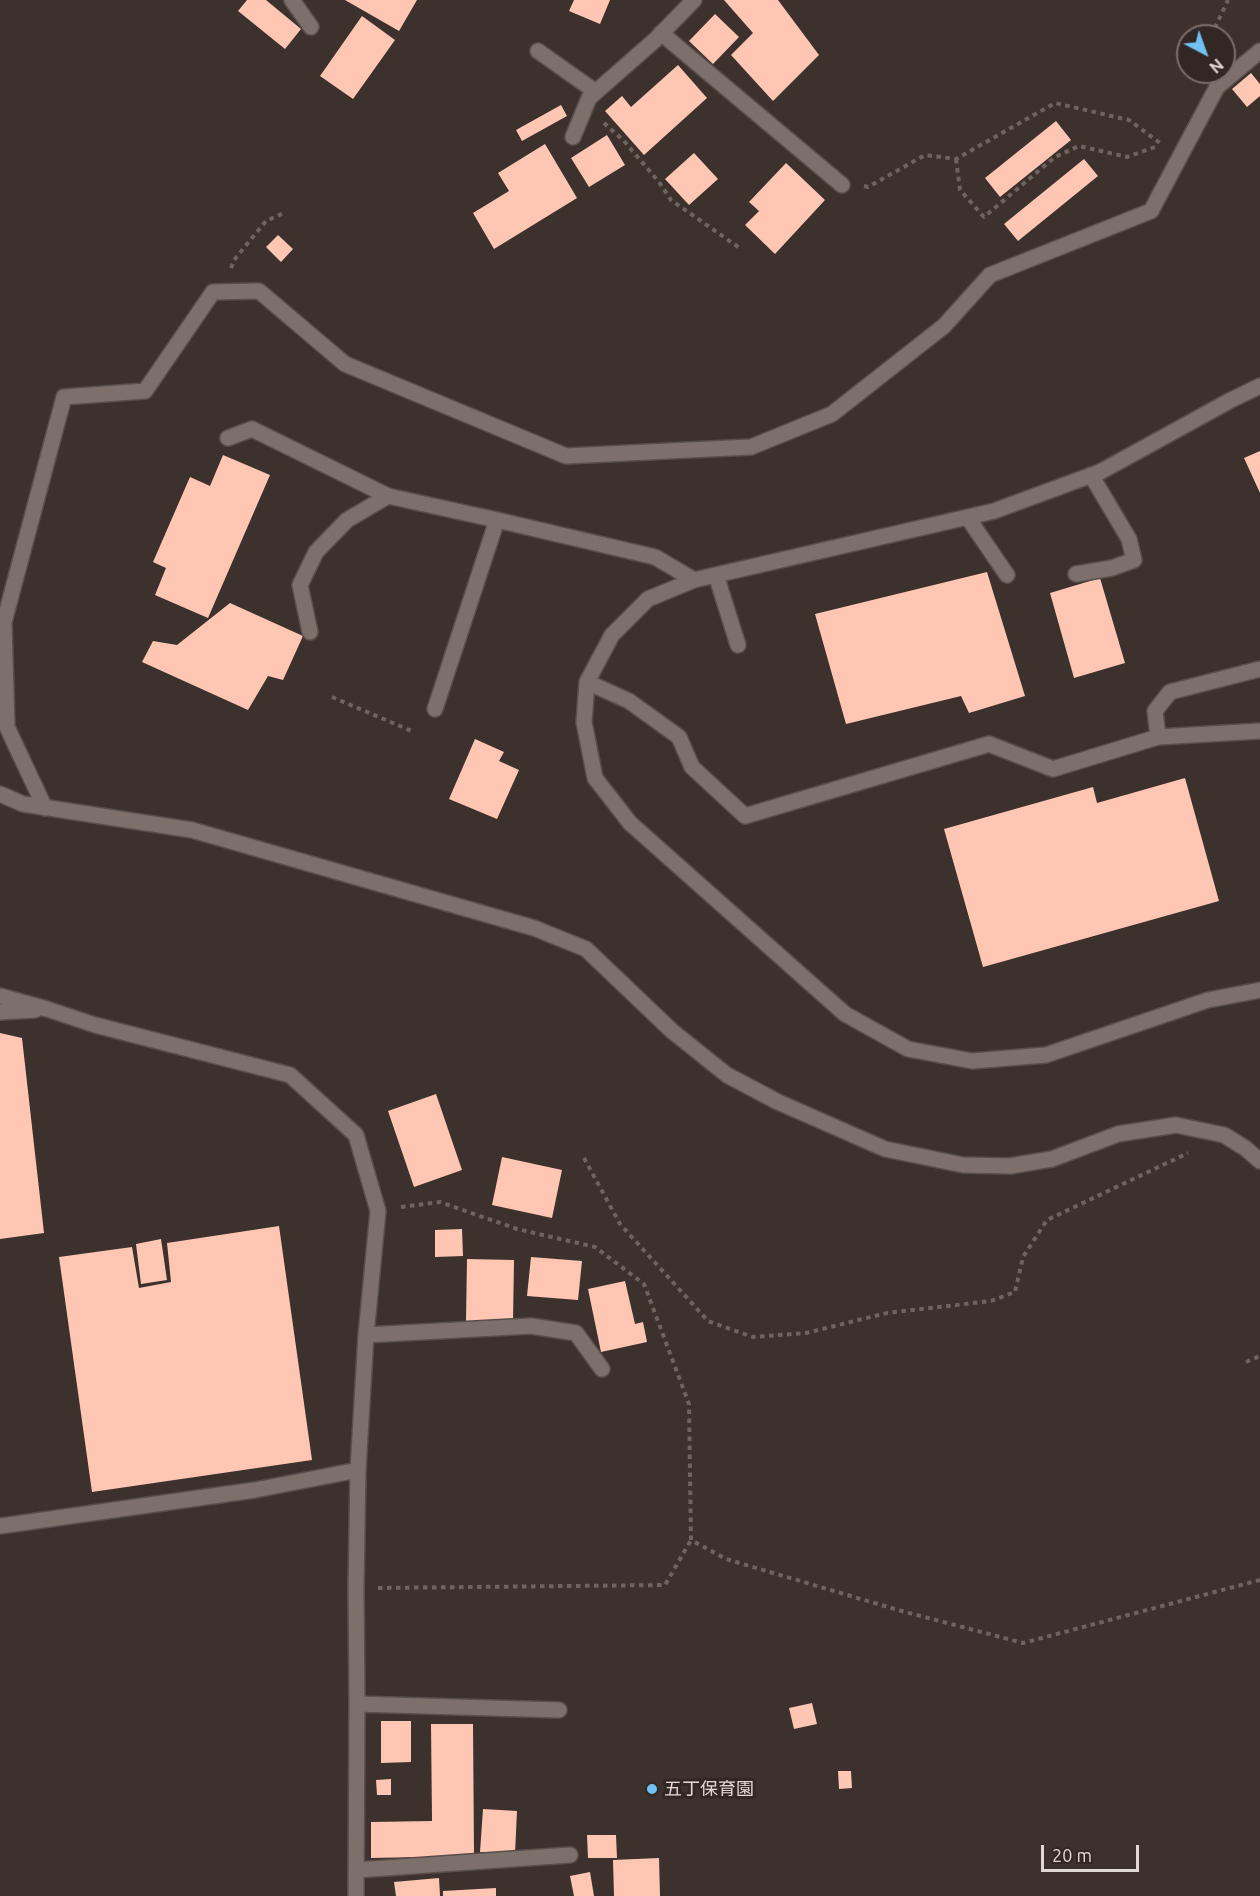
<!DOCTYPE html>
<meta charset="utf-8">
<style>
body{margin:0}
#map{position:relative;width:1260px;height:1896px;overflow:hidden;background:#3c312c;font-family:Ubuntu,sans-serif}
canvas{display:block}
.north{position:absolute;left:1176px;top:24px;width:60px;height:60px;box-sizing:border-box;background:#322723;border:2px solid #786e6a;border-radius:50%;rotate:139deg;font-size:16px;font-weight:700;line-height:24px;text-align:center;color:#e0d8d5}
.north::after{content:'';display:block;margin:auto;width:21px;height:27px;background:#71c1f5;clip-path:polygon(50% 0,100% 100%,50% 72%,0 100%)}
.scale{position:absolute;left:1041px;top:1845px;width:98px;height:27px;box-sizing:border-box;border:3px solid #e0d8d5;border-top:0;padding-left:8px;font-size:18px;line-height:21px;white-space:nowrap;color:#e0d8d5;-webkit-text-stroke:4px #322723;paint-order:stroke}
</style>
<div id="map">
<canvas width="1260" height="1896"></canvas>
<div class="north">N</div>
<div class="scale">20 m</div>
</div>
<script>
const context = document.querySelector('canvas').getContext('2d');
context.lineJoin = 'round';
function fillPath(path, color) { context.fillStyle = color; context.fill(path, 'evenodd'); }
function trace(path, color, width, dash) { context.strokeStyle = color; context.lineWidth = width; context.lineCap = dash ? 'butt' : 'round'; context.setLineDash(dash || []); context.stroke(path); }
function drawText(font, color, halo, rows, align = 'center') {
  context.font = font + ' Ubuntu,"Noto Sans JP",sans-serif'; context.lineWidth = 6; context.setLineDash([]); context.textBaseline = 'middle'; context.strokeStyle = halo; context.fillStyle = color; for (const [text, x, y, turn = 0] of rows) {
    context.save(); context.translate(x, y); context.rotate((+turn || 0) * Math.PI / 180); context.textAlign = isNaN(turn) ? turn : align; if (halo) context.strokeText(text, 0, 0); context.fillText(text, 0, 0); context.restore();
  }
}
fillPath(new Path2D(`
 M247,0h19l35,29 -16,20 -47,-38z
 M345,0h72l-18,31z
 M574,0h36l-10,24 -31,-13z
 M724,0h54l41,55 -46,46 -42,-46 22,-22z
 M715,14l24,23 -26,27 -24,-23z
 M362,16l33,24 -42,59 -33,-23z
 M678,65l29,33 -63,57 -39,-44 17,-15 9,11z
 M1251,73l9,11v12l-13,11 -15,-18z
 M561,105l6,11 -45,25 -6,-11z
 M1056,121l15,19 -71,57 -15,-19z
 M607,135l18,30 -36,22 -18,-29z
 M545,144l32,54 -83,51 -21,-36 36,-22 -11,-18z
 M694,153l24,26 -29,26 -24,-26z
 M1084,159l14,17 -80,65 -14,-17z
 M786,163l39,37 -50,54 -30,-29 14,-14 -10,-9z
 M278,235l15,14 -12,13 -15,-15z
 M1260,451v42l-16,-35z
 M223,455l47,20 -62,143 -53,-23 11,-27 -13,-6 37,-85 20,9z
 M987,572l38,124 -56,17 -8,-17 -115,28 -31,-110z
 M1100,578l25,85 -51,15 -24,-85z
 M230,603l73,33 -20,44 -15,-4 -20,34 -106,-48 11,-21 24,4z
 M475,739l29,13 -5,9 20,9 -22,49 -48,-20z
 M1185,778l34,123 -236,66 -39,-138 149,-42 4,16z
 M0,1033l22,5 22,195 -44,6z
 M436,1094l26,76 -48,17 -26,-76z
 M502,1157l60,13 -10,48 -60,-13z
 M279,1226l33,234 -220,32 -33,-235 73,-10 7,41 32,-6 -4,-39z
 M462,1229l1,27 -28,1v-27z
 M161,1239l6,41 -26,4 -5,-40z
 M531,1257l51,4 -4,39 -51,-4z
 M467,1259l47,1 -1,62 -47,-1z
 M625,1281l10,43 8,-2 4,20 -46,10 -13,-63z
 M812,1703l5,21 -23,5 -5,-21z
 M381,1721h30v41l-30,1z
 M431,1724h42l1,132 -103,2v-36l61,-1z
 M838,1771h13l1,17 -13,1z
 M391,1779v16h-14l-1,-15z
 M483,1809l34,2 -2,43 -35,-2z
 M587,1835h29l1,23h-29z
 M659,1858l1,38h-46l-1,-36z
 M590,1872l4,24h-20l-4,-20z
 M439,1878l1,18h-44l-2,-14z
 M496,1888v8h-53v-5z`), '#ffc7b3');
const minor = new Path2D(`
 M292,0l19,27
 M661,33l181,152
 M538,51l58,41
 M573,137l16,-39 66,-58 39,-40
 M1260,386l-29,14 -131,72 -106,39 -300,69 -46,19 -36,36 -25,47 -3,40 11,56 35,45 215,191 63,35 64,12 74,-6 162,-55 52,-10
 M228,438l24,-9 136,67
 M968,518l39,57
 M1076,574l36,-6 22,-8 -5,-21 -38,-64
 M716,575l22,70
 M310,632l-10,-47 16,-33 31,-32 41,-24 109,24
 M587,682l42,19 50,36 13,30 53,49 244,-72 64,25 105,-32 102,-6
 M435,709l62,-189 158,37 39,23
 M1158,737l-3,-26 15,-19 90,-23
 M45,808l-38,-81 -3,-105 60,-225 81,-6 68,-99 46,-1 86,73 221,92 185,-9 81,-33 112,-88 46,-51 161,-64 66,-124 43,-36
 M0,996l47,13 48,16 195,50 66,60 22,76 -12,124 -8,135 -2,118 1,116 -1,192
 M0,1012l35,-2
 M366,1335l165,-9 45,7 26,36
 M0,1526l255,-36 103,-20
 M357,1704l202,6
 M357,1870l213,-15`);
const tertiary = new Path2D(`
 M0,794l23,10 169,26 342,98 52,21 86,82 55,44 51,27 107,47 78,16 47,1 42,-7 66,-25 58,-9 48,10 21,13 15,13`);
trace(minor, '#584e4b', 18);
trace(tertiary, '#584e4b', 18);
trace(new Path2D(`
 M1211,36l17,-36
 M604,123l20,18 35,41 12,18 70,49
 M956,159l4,31 24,27 71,-60 24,-11 48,11 31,-11
 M864,186l4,1 57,-32 31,4 99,-56 74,17 31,23
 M231,268l3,-8 32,-39 18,-8
 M332,697l82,35
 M584,1158l36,66 88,97 45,16 53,-4 81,-20 104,-12 24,-9 8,-35 24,-37 141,-67
 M401,1207l39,-5 77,27 78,18 49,37 45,120 2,136 35,19 172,51 125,33 237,-63
 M1246,1362l14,-6
 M378,1588l287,-3 26,-45`), '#6e645f', 4, [4.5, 4.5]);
trace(minor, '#7d6f6a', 15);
trace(tertiary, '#7d6f6a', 15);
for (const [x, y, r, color] of [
 [652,1789,6,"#71c1f5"]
]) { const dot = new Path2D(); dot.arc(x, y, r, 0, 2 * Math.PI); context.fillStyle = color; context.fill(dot); trace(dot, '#322723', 2); }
drawText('18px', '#e0d8d5', '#322723', [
 ["五丁保育園",664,1789]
], 'left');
</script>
